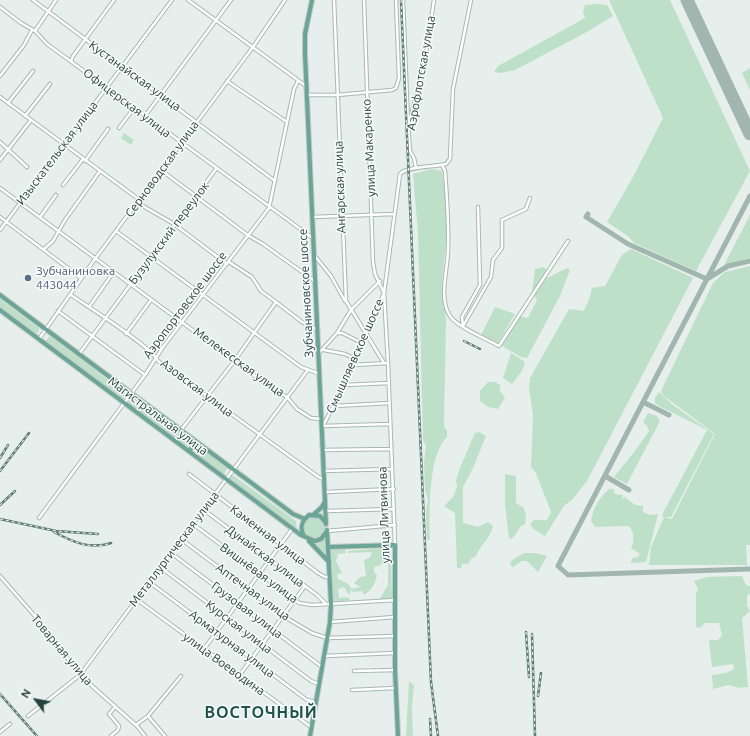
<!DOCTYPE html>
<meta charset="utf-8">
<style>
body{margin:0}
#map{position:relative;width:750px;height:736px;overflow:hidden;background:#e6efeb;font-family:Ubuntu,sans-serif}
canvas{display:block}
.north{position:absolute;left:16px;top:680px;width:40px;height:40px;-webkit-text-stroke:3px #f7fbf9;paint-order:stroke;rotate:302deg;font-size:11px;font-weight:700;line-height:16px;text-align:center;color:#24423a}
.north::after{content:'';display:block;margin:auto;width:14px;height:18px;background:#24423a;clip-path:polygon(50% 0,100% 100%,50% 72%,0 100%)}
</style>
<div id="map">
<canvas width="750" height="736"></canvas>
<div class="north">N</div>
</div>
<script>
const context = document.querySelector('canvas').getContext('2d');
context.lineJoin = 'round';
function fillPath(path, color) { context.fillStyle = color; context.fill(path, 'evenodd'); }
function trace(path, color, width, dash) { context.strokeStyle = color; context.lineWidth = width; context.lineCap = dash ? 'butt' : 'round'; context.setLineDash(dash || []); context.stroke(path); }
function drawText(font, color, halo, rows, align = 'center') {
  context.font = font + ' Ubuntu,sans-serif'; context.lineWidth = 3; context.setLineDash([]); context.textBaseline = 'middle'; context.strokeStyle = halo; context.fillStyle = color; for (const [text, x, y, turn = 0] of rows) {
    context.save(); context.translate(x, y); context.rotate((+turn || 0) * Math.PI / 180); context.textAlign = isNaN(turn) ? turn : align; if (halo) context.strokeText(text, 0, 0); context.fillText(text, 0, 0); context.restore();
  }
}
fillPath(new Path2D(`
 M609,0h61l80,171 -54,100 -62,-28 -5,-6 -22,-15 26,-45 30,-59z
 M599,4l8,1 6,11 -28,17 -70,37 -15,3 -6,-1 4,-6 87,-48 -2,-7 2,-6z
 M750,68v22l-8,-17z
 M124,133l10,7 -3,5 -10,-7z
 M431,169l11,2 4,26v46l-4,38 4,39 -2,104 1,5 2,1v7c-19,17 -18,77 -17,103h-3l-1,-30 2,-10 -3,-11 -1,-27 2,-16 -3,-6 -5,-207 -5,-59z
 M750,215v43l-26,7z
 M631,249l62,29 -106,203 -15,19 -8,6 -19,30 -12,-7 -3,-5 4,-4h13l4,-8 -15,-39 -5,-6 2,-52 -4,-27 1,-10 39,-69 15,2 6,-14 2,-9 13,-2 17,-31z
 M750,266v279h-4l1,20h-98l2,-18 13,-30 8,2 43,-85 -51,-38 -3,-5 52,-108 12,-11z
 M543,267l4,3v8l20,-10 3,2 -10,26 -33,62 -6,-1 -19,-11 16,-30 10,2 9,-18 -5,-8 3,-23z
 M0,299l39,29 -1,5 -5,-1 -33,-24z
 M495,307l20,7 -17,29 -17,-8z
 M50,335l77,60 -3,5 -78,-59z
 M511,353l14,9 -3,9 -10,13 -9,-6z
 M488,382h7l5,3v6l5,7 -7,11 -10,-2 -8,-6v-10z
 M659,392l14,13 41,29 -43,83h-9l1,-4 44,-83 -48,-24 -4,-3v-5z
 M132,397l60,45 -5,6 -60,-45z
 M648,413l9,3 3,5 -33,63 -13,-7c12,-15 24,-29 35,-46l-2,-5 -4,-4z
 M479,432l7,4 -13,32 -10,19v36l15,4 10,-5 5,4c-2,12 -13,19 -17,30l-5,3 -3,5h-6l-1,4h-4l-2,-55 -11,-7 9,-9 4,-10 -1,-7 4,-12 15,-35z
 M206,451l21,17 -4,8 -23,-18z
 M231,474l65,47 1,9 -67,-50 -1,-3z
 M505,474l11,2v27l8,5 2,7 -1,9 -5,3 -7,11 -4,1 -4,-35z
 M609,489h4l2,5 8,1 -1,4 3,-2 10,8 8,1v6l7,3 8,-1 -12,48 -15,1 1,-5 6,-1 2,-3 -9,-6c4,-7 3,-16 -2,-22l-34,1 -4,-6c2,-13 8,-23 18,-32z
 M303 528a11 11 0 1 1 22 0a11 11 0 1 1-22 0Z
 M327,538v15h-3l-10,-10z
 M384,548l7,2 1,50h-10l-2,-2 8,-13v-21l-4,-2 -3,3 -7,2v5l3,3c-2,9 -5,15 -13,20l-2,-4 -9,1 -2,-2 -2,5 -5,-8 -6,2 1,9 9,-1 2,3 -13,2 -5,-1 -2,-47 2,-5h12l2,2 -1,2 -7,1 -2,7 6,12 -5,1 1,5 9,4 5,6 8,-2 -6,-4 6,-6 6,-1 -2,-16 5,-2 3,-4 -2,-2 -22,1v-2z
 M524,553h11l12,3 -9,16 -11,-11h-5l-9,6 -3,-3 2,-4z
 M742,576l4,9 4,1v8l-3,1v11l3,5 -8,7 6,69 -8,1 -11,-3 -16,4 -1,-14 14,-2 8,-4 -1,-5 -21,3 -3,-27h9l4,-5 -3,-12h-14l-5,5 -4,-1v-33l2,-5 -4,-8 13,-4z
 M409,681l5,4 -2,21 1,30h-7z`), '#bfe0c8');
trace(new Path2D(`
 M750,196l-192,370 10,9 182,-6
 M588,214l-2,3 42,27 79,35 21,-13 22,-5
 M643,402l26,13
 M605,476l24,14`), '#a2b6b0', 5);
trace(new Path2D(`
 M687,0l63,134`), '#a2b6b0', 13);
const minor = new Path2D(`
 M33,0l242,181
 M188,0l118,86
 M334,0l12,301 38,62
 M364,0l9,262 2,12 9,19 4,70 7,182
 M403,0l5,123
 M0,7l21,16 14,8 12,13 267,195
 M35,31l21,-31
 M71,61l2,-5 41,-56
 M0,76l24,-31 8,-15
 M227,81l60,41
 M308,95h29l55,-5 4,-2 3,-10 -3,-78
 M0,97l137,101 6,8 31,18 53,40
 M8,103l25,-32
 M25,116l25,-32
 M145,116l86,-116
 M119,128l15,-20
 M0,142l27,25
 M0,160l31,-40
 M85,161l23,-32
 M442,165l3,6c2,26 4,53 3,79 0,19 -10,48 2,66 7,11 37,23 49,30l69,-105
 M416,168l-2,-10 -4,-7 -2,-26 15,-52 11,-73
 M161,170l88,66 14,8 53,38
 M63,185l20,-26
 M0,188l267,197 20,12 10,12 14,9 11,1
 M0,217l81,61
 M40,217l16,-22
 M313,217l81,-3
 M0,230l172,-230
 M116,231l185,136 19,7
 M44,249l9,-8 12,-21 35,-49
 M315,256l16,20 14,25
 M229,262l23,15 9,14 15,11 26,20 16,8
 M71,295c16,11 81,52 87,66l162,117h4
 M89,307l24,-34
 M58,311l87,64
 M463,326l28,-49 2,-17 9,-12v-28l24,-11 4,-11
 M463,326l-1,-9 18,-32 -2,-78
 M337,333h5l20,10
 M126,334l25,-34
 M39,339l56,-80 158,-212 32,-47
 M324,350l21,4 10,5
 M319,353l18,-20 14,-23 29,-29
 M79,354l137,-185
 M353,365l35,-2
 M344,385l45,-2
 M334,406l56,-3
 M323,426l21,-41 40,-92 16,-119c7,-8 35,-7 46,-10l4,-5 3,-70 18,-89
 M323,426l67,-2
 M181,430l54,-70 41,-58
 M323,450l68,-1
 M324,471l68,-2
 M189,474l129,99 7,4h4
 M326,492l68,-3
 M204,510l113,85 8,8
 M327,511l67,-2
 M39,518l106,-143 18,-28 106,-139 25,-119 4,-8
 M193,524l106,79 13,2 84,-5
 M327,531l68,-6
 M181,539l102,77 29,17 15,5 68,-2
 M171,553l151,114
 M160,567l151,114 8,3
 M0,576l34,39 49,63 54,48 8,10
 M149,582l158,118 9,2
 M136,599l175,128
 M330,622l65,-5
 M204,649l88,-120
 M325,656l70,-3
 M354,671l41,-1
 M239,676l66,-90
 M352,690l44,-2
 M28,716l52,-41 227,-304
 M148,716l33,-40
 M136,725l12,-9 17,20
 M0,732l10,-8
 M111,736l7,-6 1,-4 -10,-12 6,-7`);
const major = new Path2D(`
 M312,0l-7,34v20l21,470
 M0,295l293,219 12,5
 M0,310l301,225 14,6 6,-2 6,-8
 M189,451l7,-9
 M313,515l9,-8 3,-6
 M304,536c-5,-9 -2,-15 5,-21l11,1 6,7
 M309,541l20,21
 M328,547l67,-2v125l3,66
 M310,736l20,-114 1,-18 -4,-74`);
trace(minor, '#a8b8b2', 4.5);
trace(major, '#c2cac8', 6);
trace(minor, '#fff', 2.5);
trace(major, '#6aa596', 4);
const rail = new Path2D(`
 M401,0l30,682 7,54
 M464,341l16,8
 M0,458l8,-13
 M0,471l29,-38
 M0,505l15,-14
 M0,519l56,12 42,3
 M54,532c19,10 36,18 57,11
 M526,632l3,45
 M532,634l3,102
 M0,694l37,42
 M538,696l3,-23
 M430,719l1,17`);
trace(rail, '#5f7d75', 2.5);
trace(rail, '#f7fbf9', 1, [3]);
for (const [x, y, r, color] of [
 [28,278,4,"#5c6f8a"]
]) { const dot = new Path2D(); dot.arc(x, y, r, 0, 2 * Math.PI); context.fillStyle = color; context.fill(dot); trace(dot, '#f7fbf9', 1.5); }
drawText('12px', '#24423a', '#f7fbf9', [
 ["Аэрофлотская улица",421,73,-80],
 ["Кустанайская улица",135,76,36],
 ["Офицерская улица",127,103,37],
 ["улица Макаренко",369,148,-93],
 ["Изыскательская улица",57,153,-53],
 ["Серноводская улица",162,169,-54],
 ["Ангарская улица",340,187,-92],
 ["Бузулукский переулок",169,233,-53],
 ["Зубчаниновское шоссе",306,293,-93],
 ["Аэропортовское шоссе",185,305,-53],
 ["Смышляевское шоссе",355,356,-66],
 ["Мелекесская улица",239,362,36],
 ["Азовская улица",197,388,37],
 ["Магистральная улица",158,416,37],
 ["улица Литвинова",384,515,-92],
 ["Каменная улица",268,535,37],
 ["Металлургическая улица",174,549,-53],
 ["Дунайская улица",265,556,37],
 ["Вишнёвая улица",259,573,36],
 ["Аптечная улица",253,592,36],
 ["Грузовая улица",247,610,37],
 ["Курская улица",239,627,37],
 ["Арматурная улица",232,644,37],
 ["Товарная улица",62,650,50],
 ["улица Воеводина",224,664,36]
]);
drawText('12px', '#4e5e75', '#f7fbf9', [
 ["Зубчаниновка",36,271],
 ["443044",36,285]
], 'left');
context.letterSpacing = '1px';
drawText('bold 16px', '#1f5548', '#f7fbf9', [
 ["ВОСТОЧНЫЙ",261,713]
]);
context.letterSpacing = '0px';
</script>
